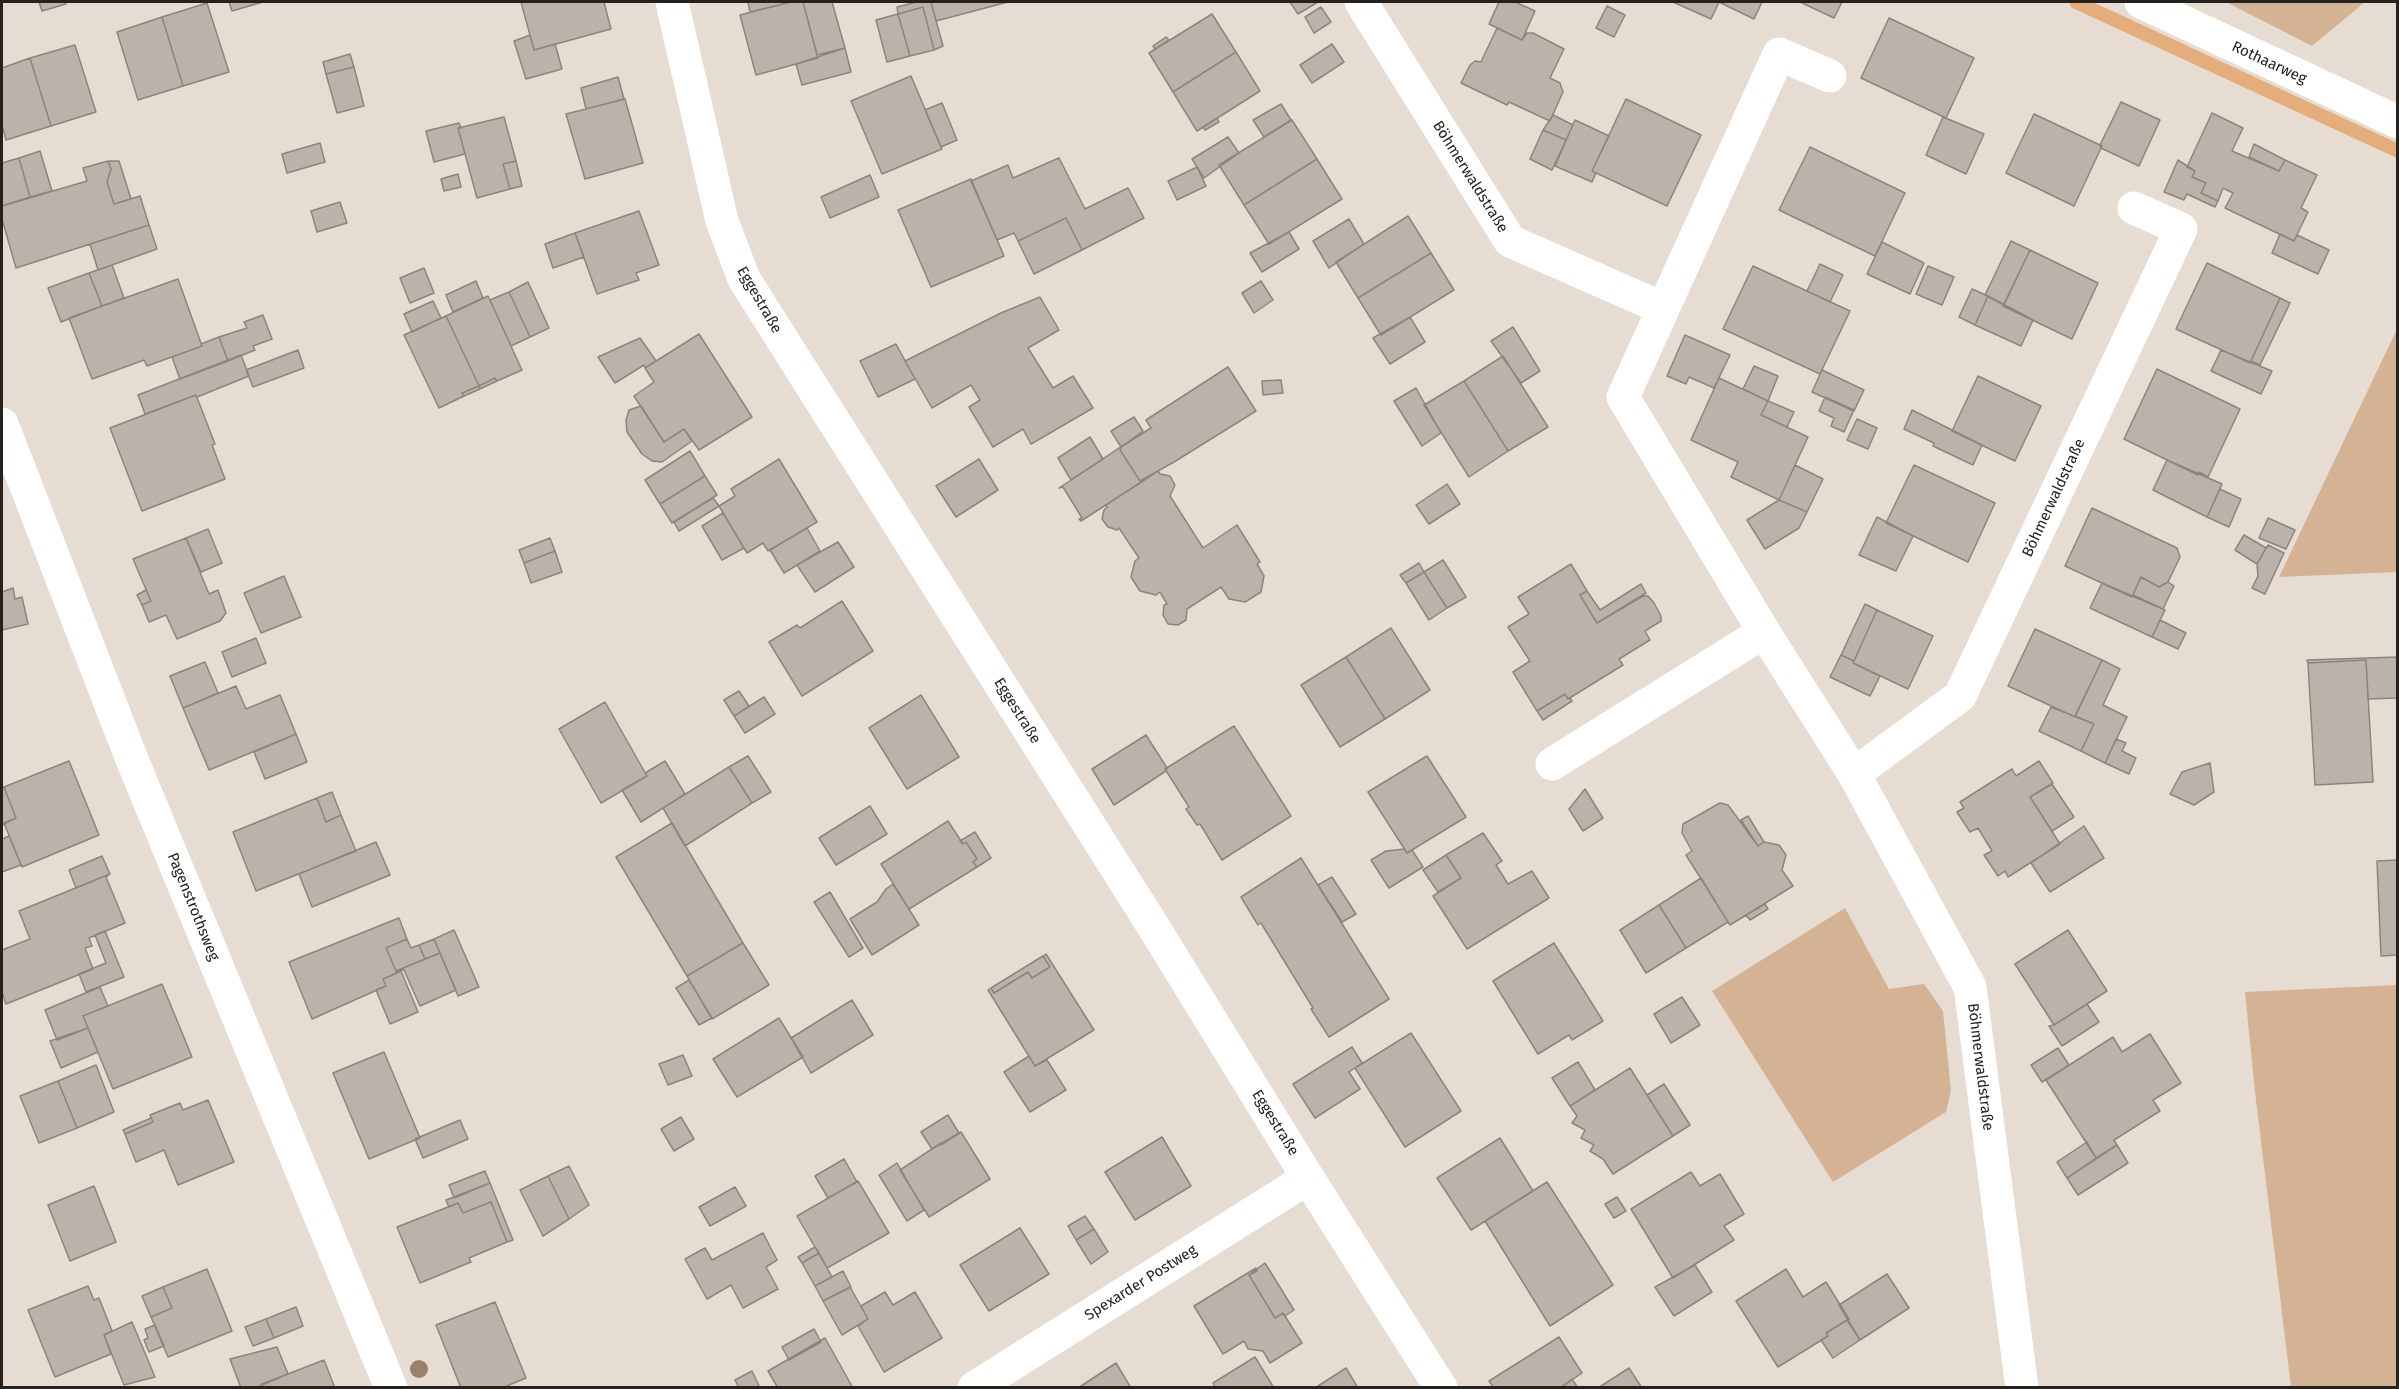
<!DOCTYPE html>
<meta charset="utf-8">
<style>
body{margin:0}
#map{position:relative;width:2399px;height:1389px;overflow:hidden;background:#e7dcd2;font-family:"Fira Sans",sans-serif}
canvas{display:block}
.frame{position:absolute;inset:0;border:3px solid #25211d;pointer-events:none}
</style>
<div id="map">
<canvas width="2399" height="1389"></canvas>
<div class="frame"></div>
</div>
<script>
const context = document.querySelector('canvas').getContext('2d');
context.lineJoin = 'round';
function fillPath(path, color) { context.fillStyle = color; context.fill(path, 'evenodd'); }
function trace(path, color, width, dash) { context.strokeStyle = color; context.lineWidth = width; context.lineCap = dash ? 'butt' : 'round'; context.setLineDash(dash || []); context.stroke(path); }
function drawText(font, color, halo, rows, align = 'center') {
  context.font = font + ' "Fira Sans",sans-serif'; context.lineWidth = 6; context.setLineDash([]); context.textBaseline = 'middle'; context.strokeStyle = halo; context.fillStyle = color; for (const [text, x, y, turn = 0] of rows) {
    context.save(); context.translate(x, y); context.rotate((+turn || 0) * Math.PI / 180); context.textAlign = isNaN(turn) ? turn : align; if (halo) context.strokeText(text, 0, 0); context.fillText(text, 0, 0); context.restore();
  }
}
fillPath(new Path2D(`
 M2226,2h139l-53,44z
 M2397,329v243l-118,5z
 M1845,908l44,81 35,-5 19,27 8,80 -5,21 -113,70 -121,-191z
 M2397,985v402h-106l-36,-295 -10,-100z`), '#d4b395');
trace(new Path2D(`
 M2076,2l322,149`), '#e3ae7c', 14);
const building = new Path2D(`
 M39,2h26l1,2 -24,7z
 M229,2h34l-31,9z
 M521,2h83l7,27 -77,21z
 M748,2h43l-41,10z
 M791,2h12l15,56 -62,17 -16,-60z
 M803,2h29l13,46 -28,7z
 M917,2h14l12,44 -9,4 -11,-43 -25,7 -1,-7z
 M931,2h77l-72,19z
 M1290,2h28l-20,12z
 M1499,2h16l20,9 -13,29 -33,-16z
 M1673,2h89l-8,17 -35,-17 -8,17z
 M1800,2h42l-8,16z
 M207,3l22,69 -46,14 -21,-69z
 M1607,6l18,9 -11,22 -18,-9z
 M923,7l11,43 -24,6 -12,-42z
 M1321,7l10,15 -17,11 -9,-16z
 M898,14l12,42 -23,6 -11,-42z
 M1212,14l24,38 -63,40 -24,-39z
 M162,17l21,69 -45,14 -21,-68z
 M1889,18l85,40 -28,60 -85,-40z
 M1497,28l25,12 5,-7h6l31,16 -14,29 10,5 3,9 -13,29 -41,-19 -2,3 -46,-22 9,-18 5,-4 6,1z
 M530,35l4,15 21,-6 7,25 -36,10 -12,-38z
 M1166,37l3,3 -14,9 -2,-3z
 M1332,44l12,18 -32,21 -12,-18z
 M75,45l21,67 -45,14 -21,-68z
 M845,48l6,24 -49,13 -6,-21z
 M1236,52l24,39 -63,40 -24,-39z
 M350,54l4,13 -28,7 -3,-12z
 M30,58l21,68 -45,14 -4,-15v-57z
 M354,67l10,39 -27,7 -11,-39z
 M911,76l31,73 -60,25 -31,-73z
 M618,77l6,22 -38,10 -5,-21z
 M625,99l18,64 -58,16 -19,-65z
 M1626,99l75,36 -34,71 -75,-35z
 M2121,102l39,18 -21,46 -38,-18 -1,-3z
 M942,103l15,37 -16,7 -16,-37z
 M1281,104l10,16 -27,17 -11,-17z
 M2212,113l31,15 -11,23 47,20 6,-11 32,15 -16,33 7,4 -14,29 -69,-33 8,-15 -10,-5 -5,13 -17,-8 5,-10 -14,-6 3,-6 -8,-4z
 M2034,114l68,32 -28,60 -68,-33z
 M1553,115l20,10 -7,15 -23,-10z
 M504,117l12,44 -13,3 7,25 -33,9 -19,-70z
 M1943,117l41,17 -18,40 -40,-19z
 M1217,118l2,4 -14,8 -2,-3z
 M1292,120l25,39 -73,46 -25,-40z
 M1575,120l34,16 -17,35 4,2 -4,9 -37,-16z
 M459,123l2,5h-3l7,26 -31,8 -8,-31z
 M1543,130l23,10 -14,30 -22,-11z
 M1228,137l11,16 -35,25 -12,-19z
 M320,143l5,19 -38,11 -5,-19z
 M2254,144l31,16 -6,11 -30,-14z
 M1810,147l95,46 -30,63 -96,-46z
 M40,151l12,40 -22,6 -11,-39z
 M19,158l11,39 -28,9v-43z
 M1059,158l26,51 43,-21 16,30 -62,32 -16,-32 -48,23 -4,-8 -17,7 -26,-59 37,-16 5,13z
 M1317,159l25,40 -73,45 -25,-39z
 M2178,160l17,11 -3,6 14,6 -5,10 17,8 -3,6 -28,-13 -3,6 -20,-8z
 M108,161l3,8 -4,13 7,22 26,-8 9,29 -133,43 -14,-49v-13l85,-25 -4,-13z
 M108,161h11l12,38 -17,5 -7,-22 4,-13z
 M516,161l6,25 -12,3 -7,-25z
 M1197,167l9,19 -29,14 -9,-19z
 M458,174l3,13 -17,4 -3,-12z
 M870,175l9,22 -49,21 -9,-21z
 M971,179l33,77 -73,31 -33,-77z
 M340,202l7,21 -30,9 -6,-21z
 M639,211l20,54 -23,8 3,7 -42,14 -22,-61z
 M1408,216l23,37 -73,45 -22,-36z
 M1066,218l16,32 -48,24 -16,-33z
 M1349,219l15,25 -35,24 -16,-27z
 M149,225l8,24 -59,21 -8,-26z
 M1289,232l10,17 -37,23 -12,-19z
 M575,233l9,24 -31,11 -8,-24z
 M2280,234l14,7 3,-6 32,15 -11,24 -46,-21z
 M2011,241l19,9 -26,55 -19,-10z
 M1882,242l42,21 -14,31 -43,-20z
 M2030,250l68,33 -26,56 -69,-33z
 M1431,253l23,37 -73,45 -23,-37z
 M2207,263l73,35 -30,65 -74,-34z
 M1820,264l23,11 -13,27 -23,-11z
 M112,265l12,33 -22,8 -13,-33z
 M1753,266l97,45 -30,63 -97,-45z
 M1928,266l26,11 -12,28 -26,-11z
 M424,268l10,25 -24,10 -10,-25z
 M89,273l13,33 -41,16 -13,-34z
 M178,279l24,67 -55,20 -3,-6 -52,19 -23,-61z
 M476,281l7,17 -30,14 -7,-17z
 M1261,281l12,19 -19,13 -12,-20z
 M528,282l21,46 -19,9 -21,-45z
 M1972,289l16,7 -13,29 -16,-8z
 M509,292l21,45 -19,9 -21,-46z
 M488,296l34,74 -25,11 -2,-3 -16,8 -33,-70z
 M1988,296l45,24 -12,26 -46,-21z
 M1040,297l19,33 -31,18 25,40 20,-12 20,32 -62,36 -8,-15 -30,18 -24,-40 11,-7 -9,-15 -39,23 -27,-47 96,-48z
 M2280,298l10,5 -30,62 -9,-4z
 M433,301l8,17 -29,14 -8,-18z
 M263,315l9,24 -19,7 2,4 -27,11 -9,-24 28,-9 -3,-6z
 M446,316l33,70 -17,7 2,3 -25,12 -35,-73z
 M1410,317l15,25 -35,22 -17,-26z
 M1513,327l27,44 -19,12 -30,-42z
 M699,334l53,83 -53,33 -15,-21 -20,13 -30,-46 20,-14 -9,-14z
 M1685,335l45,20 -16,33 -25,-11 -3,7 -19,-8z
 M219,337l9,24 -48,18 -8,-22 30,-11 -1,-2z
 M640,338l16,23 -11,7 -1,-3 -29,18 -17,-26z
 M896,344l19,35 -37,18 -18,-36z
 M298,350l6,18 -51,19 -7,-17z
 M2221,350l51,21 -11,23 -50,-23z
 M241,355l8,21 -52,21 -1,-2 -51,19 -7,-19z
 M1503,356l45,71 -40,24 -44,-70z
 M1754,366l24,10 -10,25 -25,-12z
 M1228,367l28,44 -82,51 -34,19 -20,-31 1,-3 30,-19 -5,-8z
 M2157,369l83,40 -32,68 -9,-5 -1,3 -74,-36z
 M1822,370l42,20 -10,21 -42,-19z
 M1978,376l63,30 -26,55 -63,-30z
 M495,378l2,3 -17,8 -1,-3z
 M1719,378l49,23 -7,14 47,22 -29,63 -48,-23 7,-15 -47,-22z
 M1281,380l2,13 -20,2 -1,-14z
 M1464,381l44,70 -39,26 -45,-72z
 M479,386l1,3 -16,7 -2,-3z
 M1416,388l25,45 -19,13 -28,-45z
 M196,395l19,49 -3,1 13,34 -83,32 -32,-83z
 M1825,397l29,13 -10,22 -13,-6 3,-8 -15,-7z
 M1768,401l26,11 -7,15 -26,-12z
 M641,406l23,36 20,-13 8,12 -30,21 -10,-1 -10,-7 -15,-22 -1,-12 3,-10z
 M1912,410l70,35 -9,20 -40,-19 1,-3 -30,-14z
 M1134,417l9,14 -22,16 -10,-16z
 M1857,419l20,9 -9,21 -21,-9z
 M1090,437l13,22 -32,21 -13,-22z
 M1122,446l-2,4 20,31h3l-62,40 -2,-2 3,-1 -19,-31 -4,1z
 M690,451l15,25 -45,28 -15,-24z
 M779,459l38,63 -49,29 -5,-8 -16,10 -28,-47 16,-10 -4,-7z
 M979,459l19,31 -42,27 -20,-31z
 M2167,460l55,24 -15,33 -54,-27z
 M1795,465l28,14 -16,33 -28,-12z
 M1914,465l81,38 -27,59 -82,-39z
 M1158,471l2,3 10,2 5,9 -5,11 33,52 34,-23 23,37 -3,2 7,12 -3,16 -16,10 -16,-3 -8,-12 -34,22 -1,11 -8,5 -10,-1 -5,-9 1,-10 3,-1 -7,-12 -4,3 -16,-4 -9,-14 4,-16 4,-3 -20,-30 -2,2 -9,-3 -6,-8 2,-9 3,-3 -1,-2z
 M705,476l12,19 -45,28 -12,-19z
 M1447,484l13,20 -31,20 -13,-19z
 M2220,489l21,10 -12,28 -22,-10z
 M713,498l6,8 -40,25 -5,-9z
 M1779,500l28,12 -8,16 -34,21 -18,-29z
 M2092,508l85,40 3,9 -12,25 -9,5 -18,-10 -9,20 -67,-31z
 M723,513l21,35 -22,12 -20,-34z
 M1877,517l36,19 -17,35 -37,-16z
 M2268,518l27,12 -9,19 -27,-11z
 M807,528l13,23 -36,22 -14,-23z
 M208,529l14,34 -21,9 -15,-34z
 M2244,535l22,13 -9,16 -22,-14z
 M186,538l23,56 9,-4 8,23 -6,8 -43,18 -11,-24 -17,7 -7,-17 9,-4 -18,-42z
 M550,538l5,13 -31,12 -5,-13z
 M838,542l16,25 -39,25 -18,-27z
 M2268,545l16,8 -19,41 -13,-6 6,-12 -1,-12z
 M555,551l7,21 -31,11 -7,-20z
 M1443,560l23,37 -19,11 -23,-36z
 M1419,563l5,9 -18,11 -6,-8z
 M1571,564l16,27 -7,4 17,28 46,-27h5l6,7 7,13v5l-16,10 5,9 -31,19 4,6 -55,34 -3,-5 -28,17 -24,-39 17,-11 -22,-34 21,-13 -11,-17z
 M1424,572l23,36 -18,12 -23,-37z
 M284,576l17,41 -40,16 -17,-40z
 M2141,577l18,10 9,-5 6,4 -11,23 -30,-14z
 M2102,583l63,27 -13,27 -62,-29z
 M1641,584l5,9 -49,30 -17,-28 7,-4 13,19z
 M13,588l2,11 7,-2 6,27 -26,6v-38z
 M146,590l5,11 -9,4 -5,-10z
 M842,601l31,50 -71,45 -33,-54 28,-17 3,3z
 M1865,604l12,6 -23,51 -13,-6z
 M1877,610l56,26 -25,53 -55,-26z
 M2160,620l26,13 -8,16 -26,-12z
 M1391,628l39,62 -45,29 -39,-62z
 M2035,629l67,31 -27,57 -67,-31z
 M256,638l10,25 -34,14 -10,-25z
 M1841,655l13,6 -1,2 27,13 -10,20 -40,-19z
 M1346,657l39,62 -45,28 -39,-62z
 M2398,657v41l-30,1 -2,-39 -58,3 -1,-3z
 M2102,660l18,9 -17,36 24,12 -22,46 -24,-12 13,-27 -19,-8z
 M2366,660l7,122 -58,3 -7,-122z
 M205,662l13,31 -35,15 -13,-32z
 M236,686l10,23 34,-14 16,39 -87,36 -26,-62z
 M739,691l10,15 -15,10 -10,-16z
 M1565,694l3,5 2,-1 2,3 -29,19 -6,-9z
 M921,695l38,62 -52,32 -38,-61z
 M764,697l11,17 -30,19 -11,-17z
 M605,702l42,74 -46,27 -42,-74z
 M2051,707l43,17 -13,27 -42,-20z
 M1234,726l57,90 -69,44 -22,-36 -3,1 -11,-16 3,-2 -24,-38z
 M296,734l11,28 -42,17 -11,-27z
 M1146,735l21,33 -1,3 -52,34 -22,-36z
 M2116,739l10,4 -4,8 14,7 -7,16 -24,-11z
 M748,756l23,36 -19,11 -23,-36z
 M1427,756l39,61 -59,36 -39,-61z
 M69,761l30,74 -77,32 -18,-44 12,-5 -12,-31z
 M665,761l20,33 -44,28 -19,-32 25,-14 -2,-3z
 M2039,761l14,22 -23,14 30,47 -52,33 -3,-6 -7,5 -14,-21 8,-4 -14,-23 -8,4 -13,-20 7,-4 -4,-6 52,-33 4,7z
 M2210,763l4,29 -20,13 -24,-11 12,-22z
 M729,767l23,36 -67,43 -22,-38z
 M2052,784l22,33 -22,14 -22,-34z
 M4,787l12,31 -14,7v-37z
 M1585,789l18,29 -20,13 -14,-22z
 M332,792l9,23 -15,7 -9,-24z
 M317,798l9,24 15,-7 15,36 -100,40 -23,-59z
 M1720,803l8,2 30,41 6,-4 15,3 7,10 -4,15 11,16 -63,39 -44,-70 6,-4 -10,-18 1,-9z
 M870,806l17,28 -51,31 -17,-27z
 M1748,816l16,26 -6,4 -17,-26z
 M948,821l15,23 3,-2 11,17 -4,3 4,5 -68,42 -28,-45z
 M672,823l71,120 -56,33 -71,-119z
 M2084,826l20,32 -54,34 -19,-29z
 M975,832l16,26 -14,9 -4,-5 4,-3 -11,-17 -3,2 -3,-3z
 M1483,833l19,28 -6,4 12,19 24,-13 17,27 -82,51 -34,-53 28,-18 -15,-23z
 M9,836l12,29 -19,7v-33z
 M376,842l14,33 -78,32 -13,-33z
 M1404,849l3,4 5,-3 11,17 -34,21 -18,-28 15,-9z
 M1446,855l15,23 -23,14 -15,-22z
 M102,856l8,18 -34,14 -7,-18z
 M1301,858l88,141 -60,38 -18,-28 2,-1 -52,-85 -3,2 -17,-28z
 M2398,860v95l-17,1 -4,-95z
 M110,874l-4,3 19,46 -36,15 3,8 -7,2 8,21 -87,35 -4,-12v-42l28,-11 -11,-28z
 M1332,877l24,37 -14,8 -24,-37z
 M1701,878l27,44 -42,26 -27,-43z
 M893,884l26,41 -47,30 -22,-36 27,-17 9,-13z
 M830,892l33,56 -14,9 -35,-55z
 M1765,904l3,5 -18,11 -4,-5z
 M1659,905l27,43 -40,25 -26,-43z
 M399,918l8,21 -21,9 11,25 -14,6 3,7 -74,33 -23,-57z
 M454,930l25,57 -21,9 -24,-57z
 M2068,930l39,61 -53,34 -39,-61z
 M105,931l19,46 -38,15 -7,-18 27,-11 -11,-28z
 M407,939l4,9 8,-3 6,14 -29,12 -10,-23z
 M434,939l6,14 -15,6 -6,-14z
 M743,943l26,42 -57,34 -25,-43z
 M1554,943l49,78 -31,19 -3,-5 -31,19 -45,-73z
 M440,953l16,37 -36,16 -16,-36 -8,1z
 M1046,954l48,76 -59,36 -47,-76 3,-2 3,5 34,-21 4,6 18,-11 -7,-11z
 M1043,956l7,11 -18,11 -4,-6 -34,21 -3,-5z
 M401,971l17,41 -28,12 -14,-34 10,-4 -3,-7z
 M689,980l23,38 -13,7 -23,-37z
 M162,984l30,73 -79,32 -30,-73z
 M100,987l8,19 -25,10 5,12 -31,12 -12,-30z
 M1682,997l18,28 -29,18 -17,-29z
 M852,1000l21,35 -62,38 -20,-35z
 M2087,1004l12,18 -37,24 -13,-20 5,-1z
 M779,1018l24,39 -66,40 -24,-38z
 M88,1028l10,24 -37,16 -11,-27z
 M1411,1033l50,78 -56,36 -50,-79z
 M2150,1034l31,49 -28,17 7,11 -46,29 3,5 -21,13 -50,-78 67,-43 9,15z
 M1352,1047l10,16 -13,9 11,17 -45,29 -22,-34z
 M2058,1048l11,17 -27,17 -11,-17z
 M384,1052l36,86 -51,21 -36,-86z
 M683,1055l9,21 -24,9 -9,-21z
 M1029,1056l6,10 12,-6 19,30 -36,22 -26,-40z
 M1578,1062l17,28 -25,16 -18,-28z
 M96,1065l18,47 -37,16 -19,-47z
 M1630,1068l43,68 -60,38 -10,-15 -13,-8 4,-6 -13,-7 4,-8 -13,-7 5,-7 -7,-10z
 M58,1081l19,47 -38,15 -19,-47z
 M1664,1084l26,41 -17,11 -26,-41z
 M208,1100l26,62 -56,23 -14,-35 -28,12 -11,-28 28,-12 -3,-7 30,-12 3,7z
 M948,1115l11,18 -27,16 -11,-17z
 M681,1117l13,22 -20,12 -13,-22z
 M151,1118l2,4 -28,12 -2,-4z
 M460,1120l8,19 -45,19 -8,-19z
 M961,1132l29,47 -61,38 -29,-47 41,-27v2z
 M1162,1137l29,49 -56,34 -30,-48z
 M1500,1138l33,53 -62,39 -34,-52z
 M2087,1142l9,16 -29,20 -10,-16z
 M2117,1145l11,18 -50,32 -11,-17z
 M844,1159l13,23 -29,16 -13,-22z
 M897,1163l27,47 -17,11 -28,-46z
 M569,1166l20,39 -20,14 -21,-43z
 M485,1171l5,12 -36,15 -5,-13z
 M1691,1172l9,14 20,-12 24,40 -20,12 10,14 -61,38 -42,-69z
 M548,1176l21,43 -26,17 -23,-46z
 M858,1181l31,52 -62,35 -30,-52z
 M1547,1182l66,103 -63,41 -65,-105z
 M490,1183l23,57 -6,2 -16,-40 -28,11 -5,-10 -9,4 -3,-7z
 M94,1186l22,56 -46,19 -22,-56z
 M735,1187l11,19 -36,20 -11,-19z
 M1617,1197l9,14 -12,7 -9,-14z
 M491,1202l16,40 -38,16 2,4 -51,21 -23,-56 61,-24 5,10z
 M1085,1216l9,13 -18,11 -8,-14z
 M1020,1228l29,46 -60,37 -29,-46z
 M1094,1229l14,23 -17,12 -15,-24z
 M763,1233l14,27 -11,7 12,22 -35,19 -12,-23 -24,14 -22,-40 20,-11 7,12z
 M815,1247l4,6 -17,10 -4,-6z
 M819,1253l13,24 -17,9 -13,-23z
 M1265,1263l29,47 -9,6 -2,-3 -8,5 -26,-43z
 M1695,1265l17,27 -38,24 -19,-29z
 M1256,1268l1,3 -8,4 26,43 8,-5 19,30 -32,20 -7,-12 -15,-2 -4,-8 -21,13 -29,-48z
 M207,1269l25,62 -64,26 -17,-40 21,-9 -9,-21z
 M1786,1269l17,28 23,-15 23,37 -23,14 2,3 -50,31 -42,-66z
 M843,1271l8,16 -28,14 -8,-15z
 M1887,1274l22,34 -49,32 -21,-35z
 M88,1286l6,14 5,-2 13,33 -8,4 7,19 -56,23 -27,-67z
 M163,1287l9,21 -21,9 -9,-21z
 M850,1287l18,32 -26,16 -19,-34z
 M885,1292l8,13 22,-13 27,46 -58,34 -26,-46 10,-7 -7,-13z
 M495,1302l31,76 -24,10h-41l-25,-63z
 M296,1307l7,19 -29,12 -8,-19z
 M266,1319l8,19 -21,8 -8,-19z
 M1847,1320l13,20 -27,18 -12,-18 7,-4 -2,-3z
 M132,1322l23,55 -31,8 -20,-50z
 M155,1325l9,21 -15,6 -5,-12 4,-2 -3,-9z
 M814,1329l7,13 -32,18 -7,-13z
 M1559,1337l23,36 -22,15h-66l-5,-7z
 M825,1338l28,50h-75l-10,-17z
 M277,1347l11,27 -33,14h-14l-11,-29z
 M1255,1357l19,31h-59l-2,-5z
 M324,1360l11,28h-71l-2,-4z
 M1116,1363l15,25h-53z
 M1346,1368l12,20h-43z
 M1629,1368l13,20h-44z
 M752,1371l8,17h-21l-4,-8z
 M1572,1379l6,9h-18z`);
fillPath(building, '#bcb2a9');
trace(building, '#8e847b', 1.5);
trace(new Path2D(`
 M672,2l50,219 22,58 409,647 155,252 133,210
 M1361,2l149,239 152,67
 M2141,2l257,120
 M1830,76l-51,-22 -156,343 141,235 90,142 116,213 52,401
 M2,424l129,333 260,631
 M1552,764l212,-132
 M1854,774l106,-78 221,-467 -47,-21
 M974,1388l334,-210`), '#fff', 33);
context.fillStyle = '#9a8268';
for (const [x, y] of [
 [419,1369]
]) { context.beginPath(); context.arc(x, y, 9, 0, 2 * Math.PI); context.fill(); }
drawText('15px', '#25211d', '#fff', [
 ["Rothaarweg",2269,63,25],
 ["Böhmerwaldstraße",1470,177,58],
 ["Eggestraße",759,300,60],
 ["Böhmerwaldstraße",2054,498,-65],
 ["Eggestraße",1017,711,58],
 ["Pagenstrothsweg",193,907,68],
 ["Böhmerwaldstraße",1980,1067,83],
 ["Eggestraße",1275,1123,58],
 ["Spexarder Postweg",1141,1283,-32]
]);
</script>
